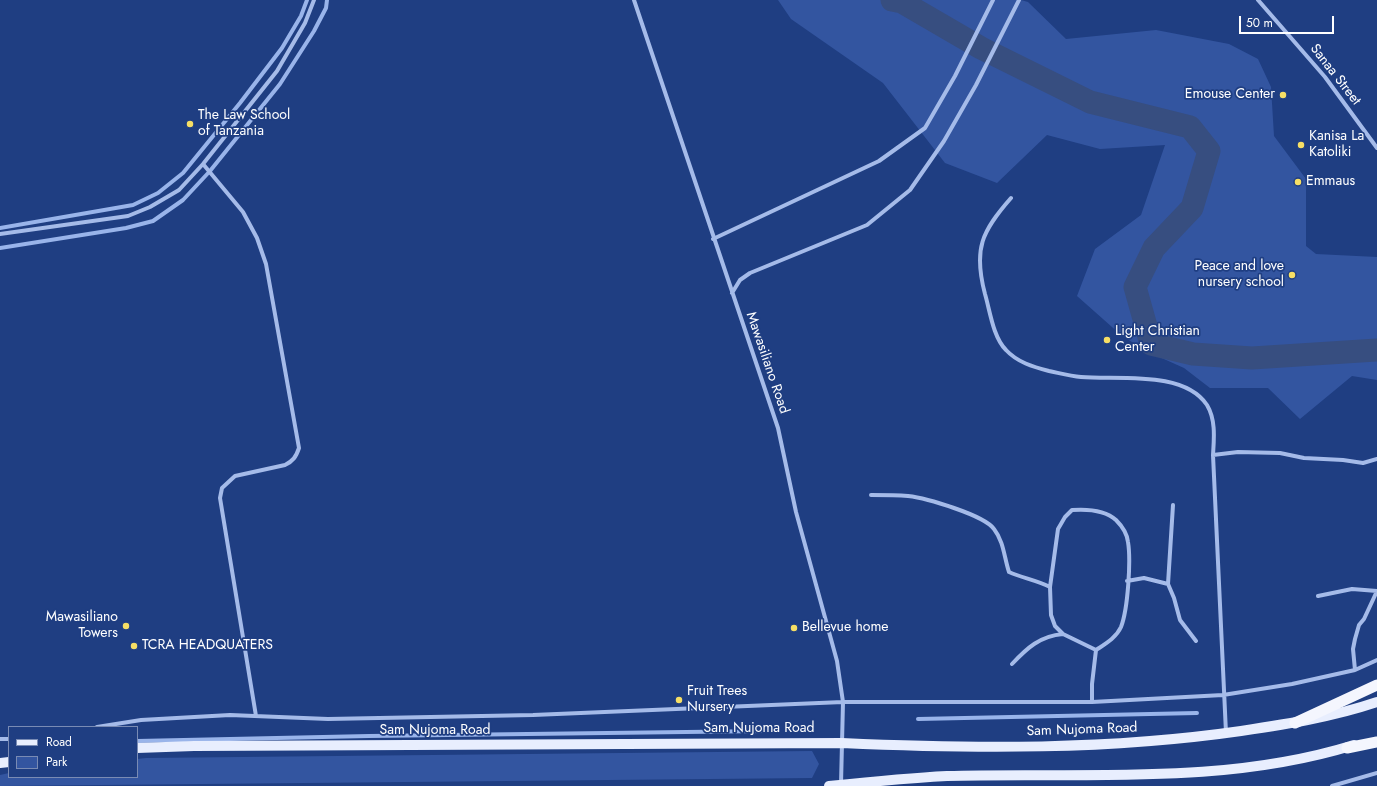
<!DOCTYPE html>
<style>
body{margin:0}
#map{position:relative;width:1377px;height:786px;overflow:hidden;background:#1f3e82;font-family:Jost,sans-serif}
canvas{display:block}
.legend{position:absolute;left:8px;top:726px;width:130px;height:52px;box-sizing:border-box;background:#1f3e82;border:1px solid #798bb4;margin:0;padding:5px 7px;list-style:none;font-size:12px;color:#fff}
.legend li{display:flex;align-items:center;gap:8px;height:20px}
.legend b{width:20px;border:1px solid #798bb4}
.scale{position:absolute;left:1239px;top:16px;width:95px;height:18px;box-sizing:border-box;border:2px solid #fff;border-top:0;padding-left:5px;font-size:12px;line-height:14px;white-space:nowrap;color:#fff;-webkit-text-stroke:3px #1f3e82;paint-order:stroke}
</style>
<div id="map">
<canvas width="1377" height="786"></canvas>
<ul class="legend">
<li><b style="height:5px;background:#e8eefe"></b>Road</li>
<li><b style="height:11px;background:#3355a0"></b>Park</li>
</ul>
<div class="scale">50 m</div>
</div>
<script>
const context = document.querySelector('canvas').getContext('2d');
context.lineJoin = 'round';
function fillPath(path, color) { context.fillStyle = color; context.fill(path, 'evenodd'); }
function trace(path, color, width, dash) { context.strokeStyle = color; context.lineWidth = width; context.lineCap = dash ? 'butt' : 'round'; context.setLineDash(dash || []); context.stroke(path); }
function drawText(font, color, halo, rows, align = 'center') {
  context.font = font + ' Jost,sans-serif'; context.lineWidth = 3.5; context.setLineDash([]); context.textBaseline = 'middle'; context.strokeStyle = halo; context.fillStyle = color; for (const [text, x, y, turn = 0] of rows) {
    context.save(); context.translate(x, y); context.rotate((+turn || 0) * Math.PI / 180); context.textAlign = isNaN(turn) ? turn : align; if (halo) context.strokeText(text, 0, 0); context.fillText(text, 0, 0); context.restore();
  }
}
fillPath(new Path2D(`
 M778,0h243l7,2 38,37 90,-9 73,14 29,15 13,28 3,49 32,43v67l10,8 61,3v123l-25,-4 -52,43 -32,-31h-58l-26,-20 -38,-17 -25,-16 -44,-39 18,-47 46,-34 24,-70 -65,4 -53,-14 -50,48 -52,-20 -62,-80 -92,-64z
 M812,751l7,13 -7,14 -812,8v-11l9,-2v4h128v-18l9,-1z`), '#3355a0');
trace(new Path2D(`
 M0,228l133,-23 25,-12 25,-20 57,-70 42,-55 19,-32 6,-16
 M0,248l126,-20 27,-7 30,-21 27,-29 70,-87 34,-53 12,-23 1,-8
 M918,719l279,-6
 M137,741l232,-5 396,-5`), '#99b4ea', 4);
trace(new Path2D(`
 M892,0l10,2 79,46 109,54 100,25 19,24 -17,57 -38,40 -19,39 16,57 42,10 59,4 125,-8`), '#374e80', 23);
trace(new Path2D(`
 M634,0l144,428 18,84 41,149 6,41 -2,82
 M1258,0l67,77 52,71
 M203,164l40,48 14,26 9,26 33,184c-3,9 -6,13 -14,17l-50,11 -13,12 -2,10 36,218
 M1011,198c-29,33 -38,51 -26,96 5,17 8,43 21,56 11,12 27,17 43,21 10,2 21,5 32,6 37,3 103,-7 126,28 9,15 7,34 6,50l13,278
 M0,234l128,-18 22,-9 29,-17 24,-26 74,-93 28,-48 9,-23
 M713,239l166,-78 46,-33 30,-52 38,-76
 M732,293l8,-13 10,-7 117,-48 43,-35 34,-49 32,-56 43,-85
 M1213,455l25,-3 42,1 24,5 39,2 20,3 14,-4
 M871,495c13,0 25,0 37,1 18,2 76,19 86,33 10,13 10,28 15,43 13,6 27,8 41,15
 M1127,581l17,-3 24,6 6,14 6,22 16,21
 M1168,584l5,-79
 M1318,596l34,-7 25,2
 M1012,664c15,-16 28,-28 51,-30
 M1355,670l-2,-21 2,-10 4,-14 5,-6 13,-28
 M1092,702v-18l4,-34 -33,-16 -8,-8 -4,-11 -1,-28 8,-58 7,-12 7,-7c14,-1 33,0 44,10 6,6 11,13 12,22 3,18 0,67 -7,85 -5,11 -16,17 -25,23
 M97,727l44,-7 89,-5 98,4 205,-4 310,-13h249l131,-7 69,-11 63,-14 22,-10
 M0,739h9
 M1332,786l45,-13`), '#a5bbe9', 4);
trace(new Path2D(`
 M137,748l57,-2 648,-3c133,6 267,7 399,-12 46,-7 92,-14 136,-29
 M0,763l9,-1
 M829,786c39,-4 79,-8 118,-10 136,-4 275,10 407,-31`), '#e8eefe', 10);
trace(new Path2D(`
 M1295,723l82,-38
 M1347,748l30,-6`), '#f4f6fe', 11);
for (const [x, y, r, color] of [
 [1283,95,4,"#f7df65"],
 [190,124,4,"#f7df65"],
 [1301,145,4,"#f7df65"],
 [1298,182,4,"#f7df65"],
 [1292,275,4,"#f7df65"],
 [1107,340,4,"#f7df65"],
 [126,626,4,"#f7df65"],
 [794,628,4,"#f7df65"],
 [134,646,4,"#f7df65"],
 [679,700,4,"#f7df65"]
]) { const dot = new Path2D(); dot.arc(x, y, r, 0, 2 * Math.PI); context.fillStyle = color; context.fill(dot); trace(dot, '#1f3e82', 1.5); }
drawText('14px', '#fff', '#1f3e82', [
 ["Sanaa Street",1335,75,52],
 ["Mawasiliano Road",767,363,71],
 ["Sam Nujoma Road",759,729],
 ["Sam Nujoma Road",1082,730,-2],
 ["Sam Nujoma Road",435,731]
]);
drawText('14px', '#fff', '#1f3e82', [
 ["Emouse Center",1275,95,"right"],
 ["The Law School",198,116],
 ["of Tanzania",198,132],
 ["Kanisa La",1309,137],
 ["Katoliki",1309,153],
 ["Emmaus",1306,182],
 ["Peace and love",1284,267,"right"],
 ["nursery school",1284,283,"right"],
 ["Light Christian",1115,332],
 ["Center",1115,348],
 ["Mawasiliano",118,618,"right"],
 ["Towers",118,634,"right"],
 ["Bellevue home",802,628],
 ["TCRA HEADQUATERS",142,646],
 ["Fruit Trees",687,692],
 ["Nursery",687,708]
], 'left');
</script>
